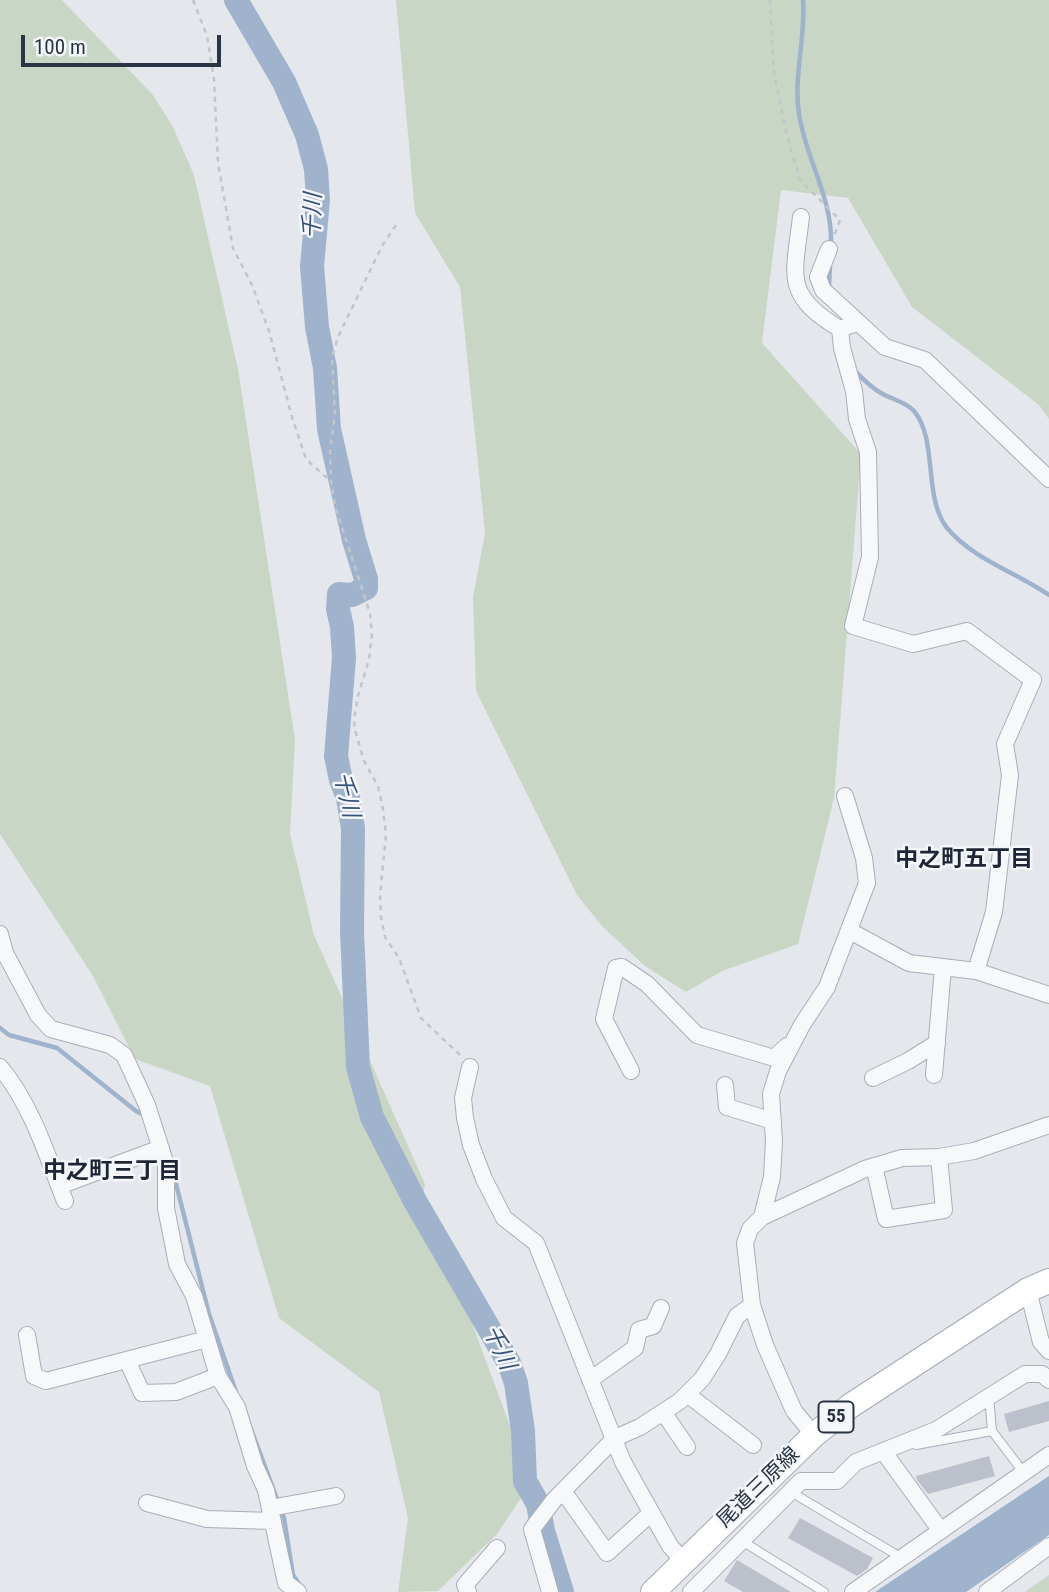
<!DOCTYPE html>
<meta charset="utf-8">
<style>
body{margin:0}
#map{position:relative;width:1049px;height:1592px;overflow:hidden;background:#e4e7ec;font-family:"Roboto Condensed",sans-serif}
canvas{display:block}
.scale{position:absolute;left:21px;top:35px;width:200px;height:32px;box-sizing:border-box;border:4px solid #2b3445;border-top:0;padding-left:9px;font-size:21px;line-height:24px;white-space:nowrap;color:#2b3445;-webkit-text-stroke:5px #f4f6f9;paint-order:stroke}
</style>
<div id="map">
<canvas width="1049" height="1592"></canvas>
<div class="scale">100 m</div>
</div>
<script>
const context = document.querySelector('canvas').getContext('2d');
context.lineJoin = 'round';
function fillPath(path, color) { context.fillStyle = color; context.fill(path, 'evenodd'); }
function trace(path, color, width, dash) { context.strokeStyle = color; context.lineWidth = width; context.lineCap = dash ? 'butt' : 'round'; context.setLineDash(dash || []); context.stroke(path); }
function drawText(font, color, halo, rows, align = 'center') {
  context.font = font + ' "Roboto Condensed","Noto Sans JP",sans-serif'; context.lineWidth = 5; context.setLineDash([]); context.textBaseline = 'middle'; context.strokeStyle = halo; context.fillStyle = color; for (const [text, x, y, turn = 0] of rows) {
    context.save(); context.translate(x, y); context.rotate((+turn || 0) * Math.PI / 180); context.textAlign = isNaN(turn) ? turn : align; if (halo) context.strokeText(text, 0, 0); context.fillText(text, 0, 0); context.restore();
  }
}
fillPath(new Path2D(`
 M0,0h62l91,95 20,32 21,48 44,194 57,371 -5,94 24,101 111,249 -6,32 50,99 62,168 -34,51 -59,57 -40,1 10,-74 -29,-126 -100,-74 -69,-232 -75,-27 -42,-83 -93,-142z
 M396,0h653v419l-10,-14 -127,-98 -64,-109 -67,-8 -19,153 99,111 -27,344 -36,146 -76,27 -36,21 -41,-26 -43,-40 -25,-31 -101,-204 -3,-94 12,-64 -25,-246 -45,-74z
 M1049,1575v17h-23v-1z`), '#c9d6c5');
fillPath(new Path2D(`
 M1049,1476v59l-83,57h-91z`), '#9fb4cc');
trace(new Path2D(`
 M803,0c3,38 -10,77 -4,114 7,46 34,84 32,132
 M829,288l1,-23
 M853,369c9,9 17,18 28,24 10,6 25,9 33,18 24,28 9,87 33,117 27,32 69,44 102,67
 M0,1028l9,7 48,13 79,63 10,5
 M173,1172l36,142 27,78
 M251,1429l33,89 9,57 6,9`), '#9fb4cc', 4.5);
trace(new Path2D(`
 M236,0l48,82 23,53 9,34 2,31 -6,66 5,61 8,41 4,61 25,111 12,39v9l-14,7 -13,-1 -1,15 4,18 2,31 -8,98 5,24 7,18 5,30 -1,103 6,136 14,50 43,84 94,162 7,20 7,48 2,50 13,23 5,27 19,61`), '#9fb4cc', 24);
fillPath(new Path2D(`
 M1049,1401v20l-40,11 -5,-18z
 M989,1456l6,20 -67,18 -11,-14 -1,-4z
 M800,1518l73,40 -6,11 -10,7 -69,-38z
 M737,1560l54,32h-48l-19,-11z`), '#bbc0ca');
const lane = new Path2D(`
 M989,1396l3,35
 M916,1445l76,-14 32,42
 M791,1492l111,66
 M742,1541l82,51`);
const street = new Path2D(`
 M801,217c-7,59 -18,78 39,112
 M829,249l-11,28 5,13 62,57 40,13 124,119
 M857,323l-17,6 2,19 12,43 3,28 11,33 2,105 -17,69 60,18 54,-13 66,49 -28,64 5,31 -16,137 -18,59
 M850,931l59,32 67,8 73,24
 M0,934l5,19 33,62 13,14 59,16 14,10 23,50 19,60v43l11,56 17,32 24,80 19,31 18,59 11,24 20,93 12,9
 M0,1067c32,38 47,89 65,134
 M470,1067l-7,31 2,20 6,27 13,34 20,39 32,25 87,219 47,84 13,15
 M631,1071l-27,-52 12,-51 6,-1 25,17 50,51 77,23 13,-12
 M934,1075l9,-108
 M873,1078l35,-17 29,-18
 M725,1085l2,22 46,14
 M874,1166l12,53 58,-9 -5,-53
 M59,1186l102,-38
 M762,1217l103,-48 37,-11 37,-1 35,-6 75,-26
 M1028,1290l13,52 8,9
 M27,1335l7,41 12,5 161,-42
 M127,1360l15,33 34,-1 42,-16
 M590,1380l45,-32 4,-18 14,-4 8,-18
 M687,1394l66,51
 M663,1412l24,35
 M814,1435l-20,-24 -29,-66 -13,-40 -7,-62 5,-14 12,-12 10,-40 2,-36 -3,-47 7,-23 24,-46 25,-38 40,-104 -3,-25 -19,-62
 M883,1451l58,80
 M563,1491l44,62 44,-40
 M147,1503l60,16 66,2
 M270,1508l66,-12
 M468,1592l-3,-7 32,-37
 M550,1592l-18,-63 22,-29 61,-62 25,-11 40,-26 22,-22 16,-25 19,-38 15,-11
 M691,1592l110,-111h36l19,-19 80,-32 89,-56h17l7,6
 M853,1592l196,-137
 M987,1592l62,-46`);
const primary = new Path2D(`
 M653,1592l161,-157 36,-29 178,-116 21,-9`);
trace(lane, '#a9aeb7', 10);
trace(street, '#a9aeb7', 18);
trace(primary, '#a3abb8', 26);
trace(new Path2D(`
 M193,0l14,36 7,43 4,84 15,85 19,37 17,46 23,86 14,42 23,21
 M770,0l4,73 12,59 14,48 40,40 -6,16
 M396,225l-14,21 -44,91 -6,21 3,55 -5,39 1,29 4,25 35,107 2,22 -3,24 -11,37 -4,23 1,11 9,31 14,25 5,23 3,26 -6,60 1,22 4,20 14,21 22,60 40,38`), '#c2c5cb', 2.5, [5, 5]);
trace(lane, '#f7f8fa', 8);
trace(street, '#f7f8fa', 16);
trace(primary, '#fff', 24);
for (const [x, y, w] of [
 [836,1417,35]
]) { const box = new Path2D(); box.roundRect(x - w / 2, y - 15.5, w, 31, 5); context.fillStyle = '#f4f6f9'; context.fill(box); trace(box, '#2b3445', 2); }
drawText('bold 19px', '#2b3445', null, [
 ["55",836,1417]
]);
drawText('21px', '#2b3445', '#f4f6f9', [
 ["尾道三原線",759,1488,-44]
]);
drawText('italic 23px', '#34527a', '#f4f6f9', [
 ["千川",314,216,-88],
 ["千川",345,795,77],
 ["千川",498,1348,65]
]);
drawText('bold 23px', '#1d2536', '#f4f6f9', [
 ["中之町五丁目",964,860],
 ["中之町三丁目",112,1172]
]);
</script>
